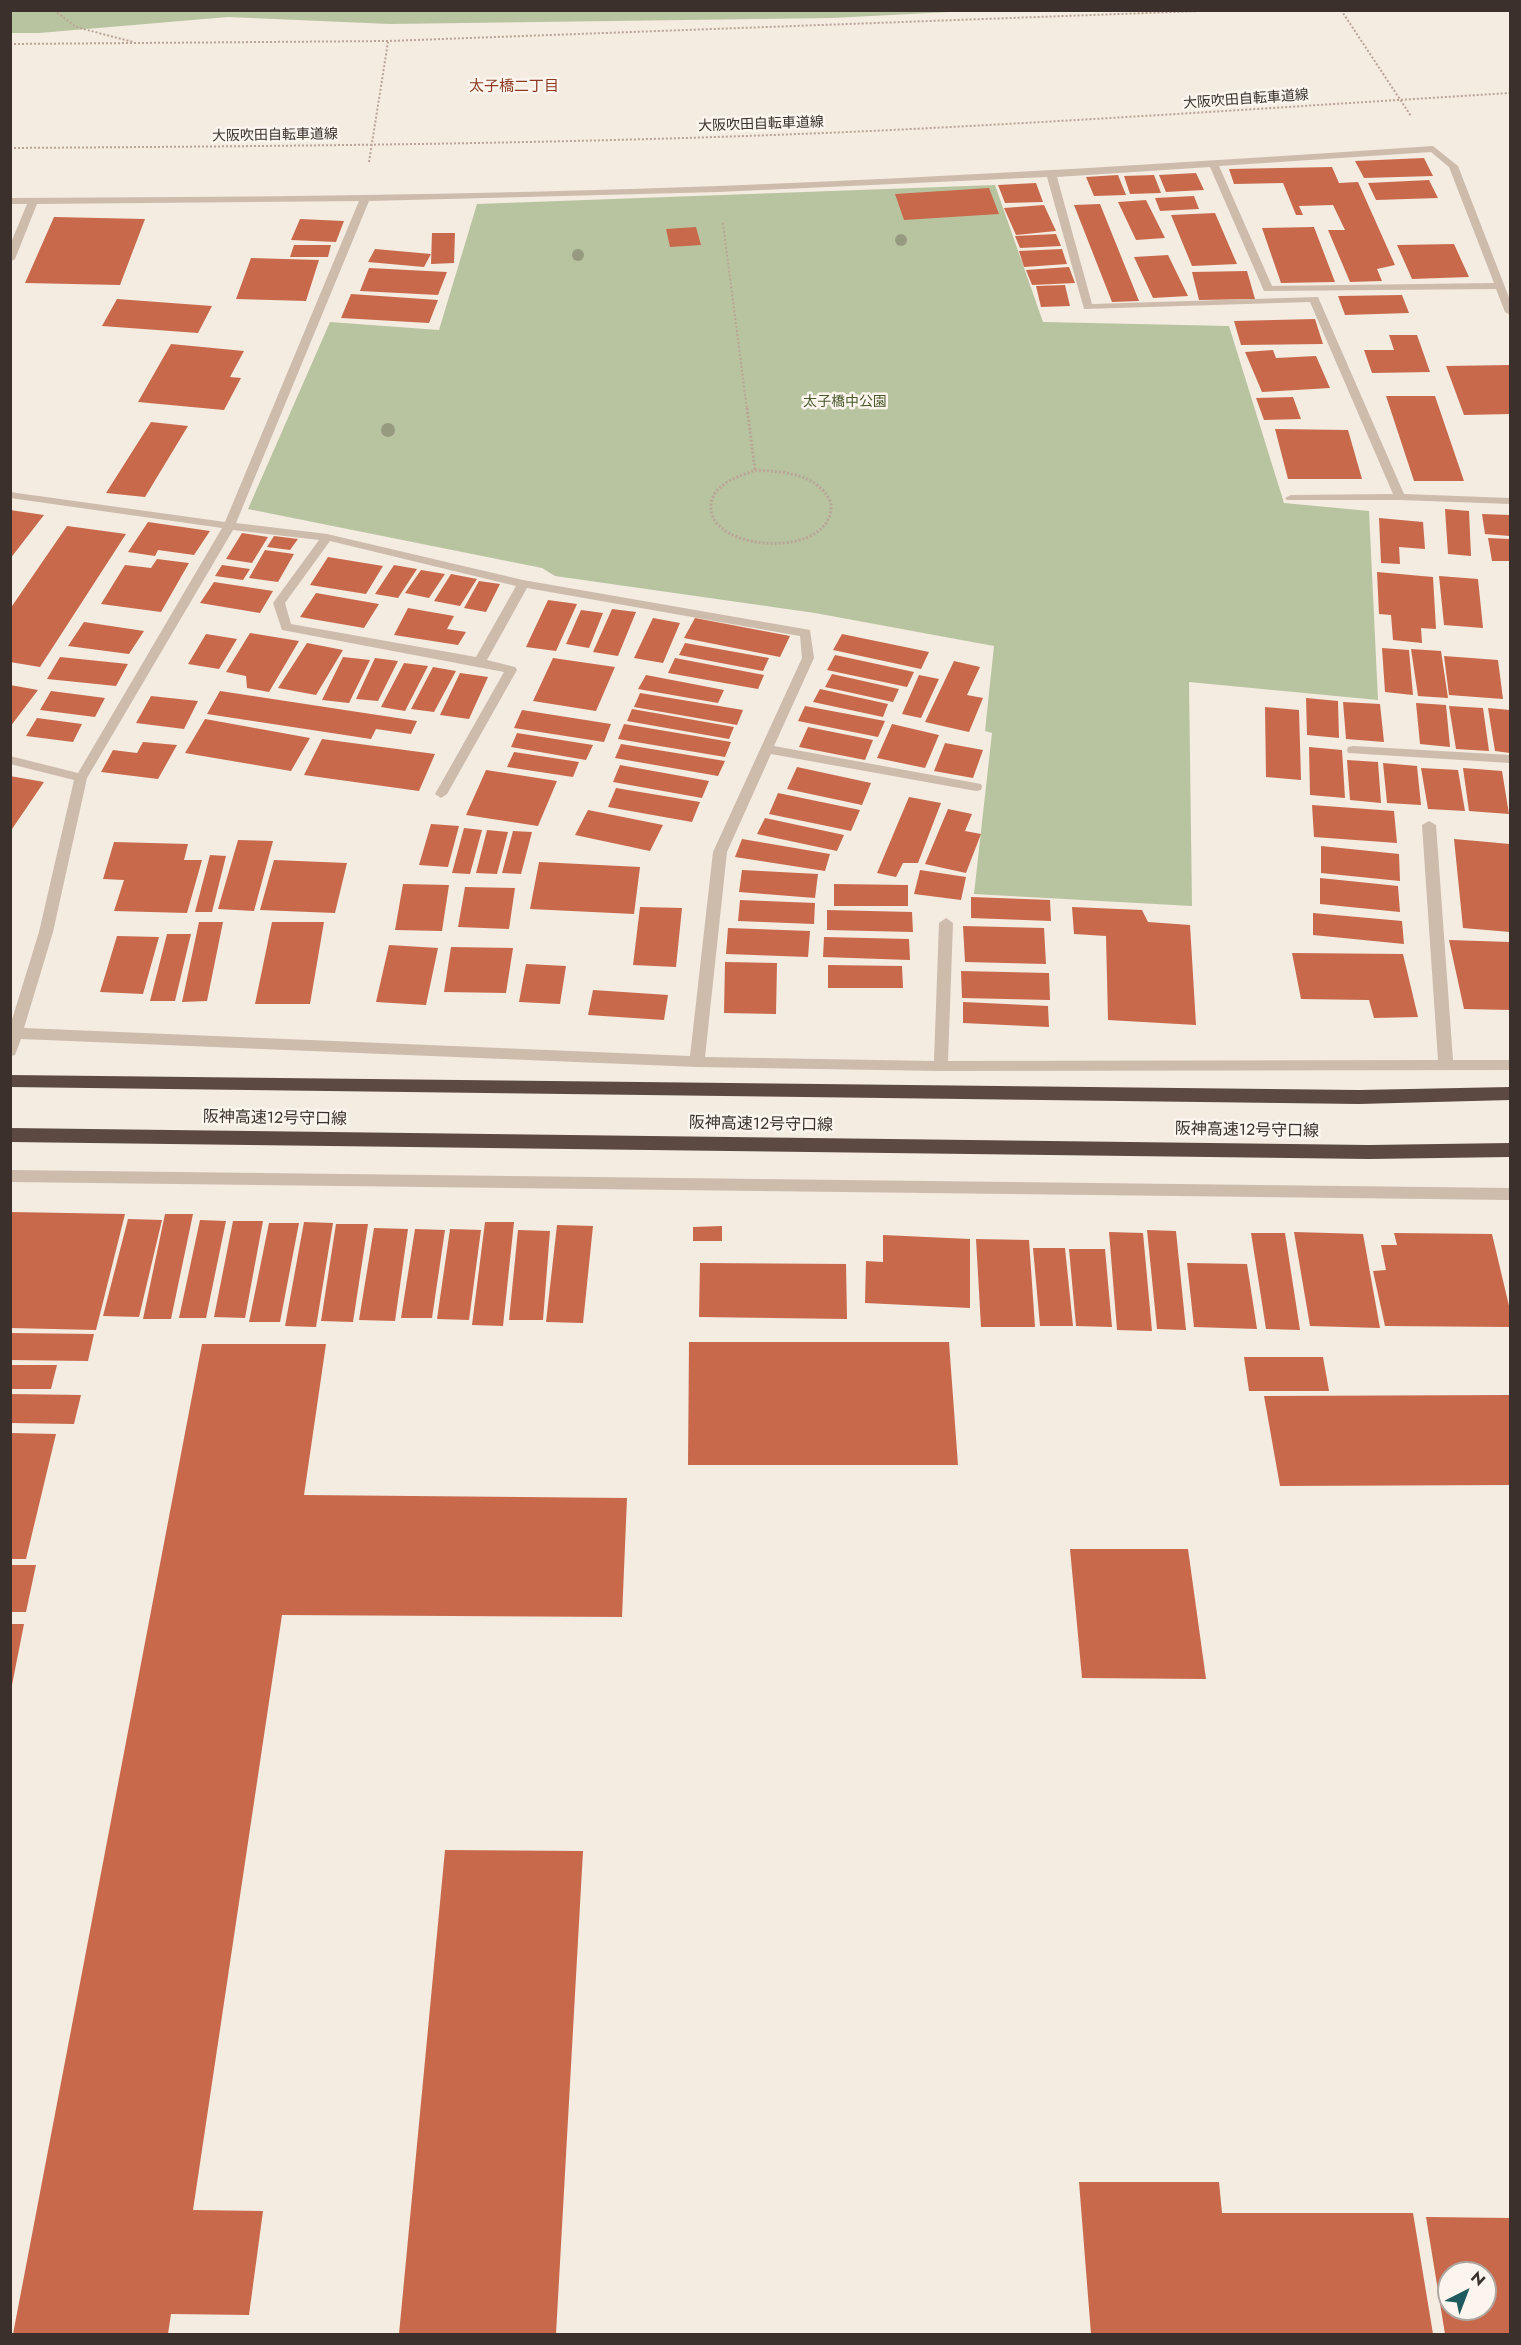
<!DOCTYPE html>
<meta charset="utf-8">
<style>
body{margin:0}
#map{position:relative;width:1521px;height:2345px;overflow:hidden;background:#f4ebe1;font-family:Jost,sans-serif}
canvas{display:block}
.frame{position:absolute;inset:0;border:12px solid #3b302b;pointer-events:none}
.north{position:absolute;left:1437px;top:2261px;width:60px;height:60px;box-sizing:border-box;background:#fbf5ee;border:2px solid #aea6a0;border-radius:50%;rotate:42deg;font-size:16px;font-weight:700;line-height:24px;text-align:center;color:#3b302b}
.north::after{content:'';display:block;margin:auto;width:21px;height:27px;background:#1f5a5e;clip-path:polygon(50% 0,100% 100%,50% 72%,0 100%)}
</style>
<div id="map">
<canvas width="1521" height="2345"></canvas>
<div class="frame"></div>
<div class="north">N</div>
</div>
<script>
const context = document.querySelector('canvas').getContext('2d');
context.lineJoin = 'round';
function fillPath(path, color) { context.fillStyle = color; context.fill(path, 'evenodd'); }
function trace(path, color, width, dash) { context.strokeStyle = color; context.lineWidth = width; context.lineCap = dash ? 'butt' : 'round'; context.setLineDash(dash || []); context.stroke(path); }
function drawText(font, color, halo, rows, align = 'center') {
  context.font = font + ' Jost,"Noto Sans JP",sans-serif'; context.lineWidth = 5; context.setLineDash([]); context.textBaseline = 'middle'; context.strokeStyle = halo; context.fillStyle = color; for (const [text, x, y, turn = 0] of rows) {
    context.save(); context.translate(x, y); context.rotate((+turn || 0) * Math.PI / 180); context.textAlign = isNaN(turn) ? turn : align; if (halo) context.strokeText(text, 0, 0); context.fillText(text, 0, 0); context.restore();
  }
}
fillPath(new Path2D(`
 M11,10h958v1l-137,7 -442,6 -162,-7 -189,16h-28z
 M995,185l48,137 186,4 55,177 85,8 9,189 -189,-18 3,224 -218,-12 18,-161 -7,-2 9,-85 -179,-33 -260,-37 -13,-8 -294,-59 82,-187 109,8 38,-126z`), '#b8c4a0');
fillPath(new Path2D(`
 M1424,158l9,18 -69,2 -9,-17z
 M1332,167l7,16 19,-1 37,83 -18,4 5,12 -32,1 -22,-52h17l-12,-25 -34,1 4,9h-7l-13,-32 -49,1 -5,-15z
 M1196,173l8,17 -38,2 -7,-17z
 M1118,175l8,20 -32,1 -8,-19z
 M1154,175l7,18 -31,1 -6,-18z
 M1429,180l9,18 -62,2 -8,-17z
 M1036,183l7,19 -38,1 -7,-18z
 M989,188l10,26 -95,6 -9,-26z
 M1194,196l5,13 -39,2 -5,-13z
 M1146,200l19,38 -29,2 -18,-38z
 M1100,204l39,97 -27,1 -38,-97z
 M1044,205l12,26 -40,4 -12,-27z
 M1215,213l22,51 -45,2 -21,-51z
 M54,217l91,2 -25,66 -95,-2z
 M300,219l44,2 -8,21 -45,-2z
 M696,227l5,18 -31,2 -4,-18z
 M1314,227l21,55 -54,1 -19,-55z
 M432,233h23l-1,30 -23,1z
 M1056,234l5,12 -41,2 -5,-12z
 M1454,244l15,33 -57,2 -15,-34z
 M294,245h37l-3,12h-38z
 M375,249l56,5 -7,13 -56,-5z
 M1062,249l5,15 -43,3 -5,-16z
 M1168,255l20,41 -35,2 -19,-41z
 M251,258l68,2 -13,41 -70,-2z
 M1069,267l6,16 -43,2 -6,-15z
 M369,268l78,4 -9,23 -78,-4z
 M1247,271l8,28 -56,1 -7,-28z
 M1065,285l5,21 -29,1 -5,-21z
 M351,294l87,6 -9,23 -88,-5z
 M1402,295l7,18 -64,2 -7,-19z
 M117,299l95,7 -14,27 -96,-7z
 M1315,319l8,25 -82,1 -7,-24z
 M1389,335h28l13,37 -58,1 -8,-23h30z
 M171,344l73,7 -14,26 11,1 -17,32 -86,-8z
 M1273,350l3,8 40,-2 14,32 -68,4 -17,-40z
 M1510,365v49l-46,1 -18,-49z
 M1386,396h49l29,85h-50z
 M1293,397l8,22 -37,1 -8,-22z
 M151,422l37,4 -43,71 -39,-4z
 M1275,429l73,1 14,49h-74z
 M1445,509l24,2 2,45 -23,-2z
 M10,510l34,5 -34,44z
 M1482,514l28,1v21l-25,-2z
 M1379,518l44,4 2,27 -26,-2 1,17 -19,-1z
 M148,522l62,9 -16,24 -36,-5 -3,6 -27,-4z
 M67,526l59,8 -86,133 -30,-5v-53z
 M242,533l26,4 -16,26 -26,-4z
 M274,536l24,3 -8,11 -23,-3z
 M1488,538l22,1v22h-18z
 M265,550l29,4 -16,28 -29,-4z
 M328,557l55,9 -17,28 -56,-9z
 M157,559l32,4 -28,49 -60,-8 24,-39 26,3z
 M222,565l28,4 -7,11 -28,-4z
 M394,565l23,4 -19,29 -23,-4z
 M421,570l24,4 -16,24 -24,-5z
 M1377,572l56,5 3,52 -15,-1 1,15 -29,-3 -2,-25 -12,-1z
 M451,574l26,5 -17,27 -26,-5z
 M1439,576l39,3 5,49 -39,-3z
 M479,581l21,3 -14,28 -22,-4z
 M214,582l59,9 -13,22 -60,-10z
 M316,593l63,11 -15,24 -64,-11z
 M548,600l29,4 -21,47 -30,-4z
 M408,608l46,8 -7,13 19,3 -8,13 -64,-10z
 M612,609l24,3 -18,44 -25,-4z
 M581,610l22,3 -14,35 -23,-4z
 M653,618l27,5 -17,40 -29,-5z
 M695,618l95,18 -10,21 -96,-19z
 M84,622l60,9 -15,23 -61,-8z
 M250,633l49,8 -30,51 -22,-4 -1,-12 -20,-4z
 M206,634l31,5 -18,30 -31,-5z
 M842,634l87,18 -8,17 -88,-19z
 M307,643l36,7 -27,45 -38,-7z
 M685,643l84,15 -6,13 -84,-16z
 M1382,648l27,2 4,45 -28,-3z
 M1411,649l30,2 7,47 -30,-2z
 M835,655l79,17 -7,15 -80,-17z
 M1444,656l54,4 5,39 -54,-4z
 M60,657l68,7 -12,22 -69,-7z
 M343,657l27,3 -21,43 -27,-3z
 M375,658l23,3 -20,40 -22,-2z
 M553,658l62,9 -19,44 -63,-10z
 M675,658l89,17 -6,14 -90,-16z
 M954,661l26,6 -13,28 16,3 -14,34 -44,-10z
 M404,663l24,3 -23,45 -24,-4z
 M433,667l23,4 -22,41 -23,-3z
 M460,673l28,4 -19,42 -29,-4z
 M832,674l67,15 -6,13 -68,-15z
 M646,675l78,15 -6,13 -80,-14z
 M919,675l20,4 -18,39 -19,-4z
 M10,685l28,5 -28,37z
 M820,689l68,15 -5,13 -70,-15z
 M51,691l54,7 -10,19 -55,-7z
 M220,691l197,30 -6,13 -35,-5 -5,10 -164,-25z
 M640,693l103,17 -6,15 -103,-18z
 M151,696l47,5 -14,28 -48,-6z
 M1306,698l32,3 1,37 -32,-3z
 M1343,702l37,2 4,38 -38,-3z
 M1416,703l30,2 4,42 -30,-3z
 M805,706l80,15 -7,16 -80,-16z
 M1449,706l34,2 6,43 -33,-2z
 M1265,707l34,3 2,70 -35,-3z
 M1488,708l22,2v43l-15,-2z
 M632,709l102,18 -5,12 -102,-18z
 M522,710l89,14 -7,18 -90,-14z
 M37,718l45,6 -9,18 -47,-6z
 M205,719l105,19 -19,33 -106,-18z
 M624,724l107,18 -6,15 -107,-18z
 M892,724l47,11 -14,33 -48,-10z
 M808,727l65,13 -8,20 -66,-13z
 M517,733l76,12 -7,15 -75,-13z
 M322,739l113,15 -16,37 -115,-16z
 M143,742l34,3 -19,34 -57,-7 12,-22 24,3z
 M945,743l38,7 -10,28 -39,-7z
 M621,744l104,17 -7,15 -103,-18z
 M1309,747l33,3 3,48 -35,-3z
 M514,752l65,10 -6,15 -66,-10z
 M1347,760l31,2 3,41 -31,-3z
 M1383,763l34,3 4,39 -34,-2z
 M620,765l89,16 -7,17 -89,-16z
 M797,767l74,16 -9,22 -75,-16z
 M1421,768l37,2 7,41 -37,-2z
 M1463,768l39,3 7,43 -40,-3z
 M486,770l71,11 -19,45 -72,-11z
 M10,776l34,6 -34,50z
 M616,788l84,14 -8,20 -84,-15z
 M778,793l82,17 -9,21 -82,-17z
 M909,797l32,6 -23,60h-15l-7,14 -19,-4z
 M1312,805l82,6 3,32 -83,-6z
 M948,809l24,5 -7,17 16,3 -15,39 -41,-9z
 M588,810l75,15 -13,26 -75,-16z
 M765,818l79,17 -7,16 -80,-17z
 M431,824l28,2 -11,41 -29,-2z
 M464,828l18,2 -12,44 -18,-1z
 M487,830l21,2 -11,42 -21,-1z
 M513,831l19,1 -11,42 -19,-1z
 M742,839l88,15 -5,17 -90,-14z
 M1454,839l56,5v88l-47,-4z
 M238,840l35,1 -19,70 -36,-2z
 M114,842l74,2 -4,16h18l-15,53 -73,-2 10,-31 -21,-1z
 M1321,846l78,8 1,27 -79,-8z
 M210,855l16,1 -14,56h-17z
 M274,860l73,3 -12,50 -75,-3z
 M539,862l101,5 -6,47 -104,-5z
 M742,870l76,4 -3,24 -76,-6z
 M920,870l46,7 -5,23 -47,-6z
 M1320,878l78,8 2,26 -80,-8z
 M403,884l46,1 -7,46 -47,-1z
 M834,884l74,1v21h-74z
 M465,887l50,1 -6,41 -51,-2z
 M971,897l79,3 1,21 -80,-3z
 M740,900l75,3 -1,21 -76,-3z
 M640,907l42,1 -6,59 -43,-2z
 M1072,907l70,3 6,12 42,3 6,100 -88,-5 -2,-84 -32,-2z
 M827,910l85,2 1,20 -86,-2z
 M1313,913l89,8 2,23 -91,-9z
 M199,922h24l-16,79 -25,1z
 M272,922h52l-14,82h-55z
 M963,926l81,2 2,36 -81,-2z
 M728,928l82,3 -2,26 -82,-3z
 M167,934h24l-16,67h-25z
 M117,936l42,1 -16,57 -43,-2z
 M824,937l85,2 1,21 -87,-3z
 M1449,940l61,2v68l-46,-1z
 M389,945l49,3 -12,57 -50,-3z
 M451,947l62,1 -7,45 -62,-1z
 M1292,953l111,1 15,63 -44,1 -5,-18 -68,-1z
 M725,962l52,1 -1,51 -52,-1z
 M526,964l40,2 -6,38 -41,-2z
 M828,965l74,1 1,22h-75z
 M961,971l88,2 1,27 -88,-2z
 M593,990l75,5 -4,25 -76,-5z
 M963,1002l85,4 1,21 -86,-4z
 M10,1212l115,2 -29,116 -86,-2z
 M165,1214h28l-22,105h-28z
 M128,1219l34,1 -23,97 -36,-1z
 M200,1220l26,1 -20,97h-27z
 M233,1221h30l-18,97 -31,-1z
 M304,1222l29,1 -17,104 -31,-1z
 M485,1222h29l-11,104 -31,-1z
 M269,1223h30l-19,99h-31z
 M336,1224h32l-15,98 -32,-1z
 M557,1225l36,1 -10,97 -37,-1z
 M722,1226v15h-29v-14z
 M374,1228l34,1 -13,92 -36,-1z
 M415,1229l30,1 -13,88h-31z
 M450,1229l31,1 -12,90 -32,-1z
 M518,1230l32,1 -7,89h-34z
 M1147,1230l29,1 10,99 -29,-1z
 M1109,1232l34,1 9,98 -35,-1z
 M1294,1232l69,2 17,94 -70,-2z
 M1251,1233h34l15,97 -34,-1z
 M1394,1233l98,1 18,76v17l-125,-1 -12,-55 13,-1 -5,-25h16z
 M883,1235l87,4v69l-105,-5 1,-42 17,1z
 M976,1239l53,1 6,87h-54z
 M1033,1248h32l8,78h-33z
 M1069,1249h36l7,78 -36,-1z
 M700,1263l146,1 1,55 -148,-2z
 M1187,1263l60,1 10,65 -63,-2z
 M10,1333l84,1 -6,27 -78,-1z
 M689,1342h260l9,123h-270z
 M202,1344h124l-22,151 323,3 -5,119 -340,-2 -89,595 70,1 -14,104 -78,-1 -3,20h-155z
 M1244,1357h79l6,34h-80z
 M10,1365h47l-6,24h-41z
 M10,1394l71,1 -7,29 -64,-1z
 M1510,1395v90l-230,1 -16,-90z
 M10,1433l46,1 -30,125h-16z
 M1070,1549h118l18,130 -124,-1z
 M10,1565h26l-10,47h-16z
 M10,1624h14l-12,61h-2z
 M445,1850l138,1 -27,483h-157z
 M1079,2182h140l3,31h191l20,121h-342z
 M1426,2217l84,1v116h-65zM1449,2273h36v36h-36z`), '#c8694b');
trace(new Path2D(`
 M54,10l22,17 57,15
 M1341,10l70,106
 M10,44l378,-3 839,-31
 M10,148c287,-2 573,-4 860,-17 213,-10 427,-25 640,-38
 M369,162l19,-120
 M723,223l24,187`), '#b9a596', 2, [2, 2]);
trace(new Path2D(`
 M747,408l8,62
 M755,470c29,2 63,3 76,33 5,57 -124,50 -120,2 0,-7 5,-15 11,-19 9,-8 22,-11 33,-16z`), '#b9a596', 3, [2, 2]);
fillPath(new Path2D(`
 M1433,146l25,20 52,134v15l-5,-3 -9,-23 -232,2 -54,-124 -153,10 35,127 226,-7 86,197 106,4v6l-110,-4h-113l-2,-2 6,-3 102,-1 -83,-192 -226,7 -37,-132 -329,15 -349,9 -133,322 91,11 196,46 287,50 4,28 -40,88 207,38 1,3 -1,3 -5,1 -205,-37 -44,98 -22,205 229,4 5,-138 7,-5 7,5 -5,138 490,-1 -16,-235 7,-4 7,4 17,235h57v10l-569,1 -244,-4 -676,-28 -6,16 -5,1v-30l29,-94 35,-152 -64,-16v-8l68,17 144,-245 -212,-30v-6l215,30 134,-321 -322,3 -22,55 -5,3v-17l17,-41h-17v-6c236,-1 473,-3 709,-12 238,-9 476,-24 714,-40zM1431,152l18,15 45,116 -222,3 -53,-120zM233,530l86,10 -46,63 9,27 222,42 -69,122 6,4 6,-4 70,-124 -2,-3 -28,-7 40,-72 273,48 2,22 -89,194 -23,204 -666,-28 29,-96 34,-154zM330,541l186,45 -40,71 -185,-33 -6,-21z
 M1353,746l157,9v8l-162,-10 -1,-3 1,-3z
 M10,1170l1500,18v12l-1500,-18z`), '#cdbbac');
fillPath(new Path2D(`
 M10,1075l1349,15 151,-3v13l-151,4 -1349,-17z
 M10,1128l1359,17 141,-2v14l-141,2 -1359,-17z`), '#5c4a42');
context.fillStyle = '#969b7f';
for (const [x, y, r] of [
 [901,240,6],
 [578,255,6],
 [388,430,7]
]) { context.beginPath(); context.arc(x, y, r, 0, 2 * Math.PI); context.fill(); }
drawText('14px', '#3b302b', '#fbf5ee', [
 ["大阪吹田自転車道線",1246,100,-4],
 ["大阪吹田自転車道線",761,125,-2],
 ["大阪吹田自転車道線",275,136,-1]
]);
drawText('14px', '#4a5a2e', '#fbf5ee', [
 ["太子橋中公園",845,403]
]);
drawText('15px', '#8c3b22', '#fbf5ee', [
 ["太子橋二丁目",514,87]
]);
drawText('16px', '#3b302b', '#fbf5ee', [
 ["阪神高速12号守口線",275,1119,1],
 ["阪神高速12号守口線",761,1125,1],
 ["阪神高速12号守口線",1247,1131,1]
]);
</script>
